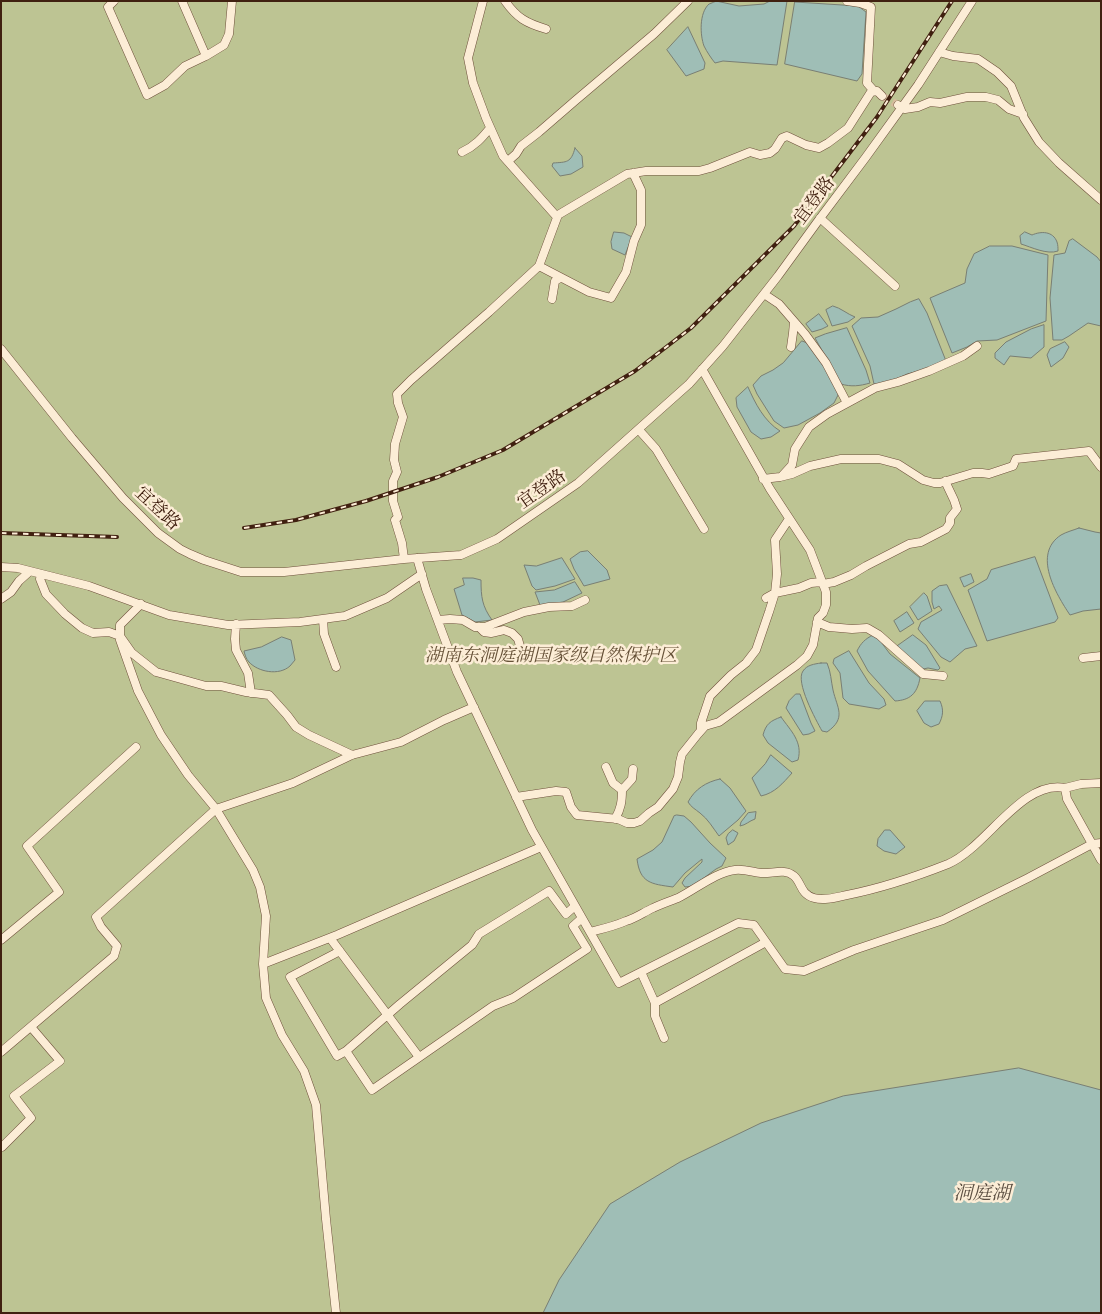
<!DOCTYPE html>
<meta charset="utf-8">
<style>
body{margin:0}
#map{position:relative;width:1102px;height:1314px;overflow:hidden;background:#fbe3c0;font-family:Alegreya,serif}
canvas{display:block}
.frame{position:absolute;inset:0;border:2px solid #402010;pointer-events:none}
</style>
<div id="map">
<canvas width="1102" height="1314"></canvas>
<div class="frame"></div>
</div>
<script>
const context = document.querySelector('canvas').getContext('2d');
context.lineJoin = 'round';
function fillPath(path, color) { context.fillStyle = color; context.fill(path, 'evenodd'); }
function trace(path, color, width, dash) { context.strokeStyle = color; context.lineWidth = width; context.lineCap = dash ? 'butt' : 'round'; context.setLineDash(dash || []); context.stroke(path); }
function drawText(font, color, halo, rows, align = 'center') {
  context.font = font + ' Alegreya,"Noto Serif SC",serif'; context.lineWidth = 5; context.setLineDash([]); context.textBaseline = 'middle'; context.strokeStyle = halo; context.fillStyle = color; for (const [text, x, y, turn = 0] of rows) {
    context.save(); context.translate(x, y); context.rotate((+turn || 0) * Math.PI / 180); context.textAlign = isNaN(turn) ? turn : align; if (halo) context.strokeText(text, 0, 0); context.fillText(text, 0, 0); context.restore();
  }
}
fillPath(new Path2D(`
 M1,1h1100v1312h-1100z`), '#bdc493');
const water = new Path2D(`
 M716,1l23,5 25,-2 6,-3h17l-10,64 -54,-4 -8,2c-4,-5 -8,-11 -11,-17 -4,-11 -5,-33 5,-42 0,0 6,-2 7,-3z
 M795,2l63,4 8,6 -4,62 -5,7 -72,-17z
 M688,27l17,36 -1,6 -18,7 -19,-26z
 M575,148l7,8 1,11 -12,7 -11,2 -8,-10 1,-3c14,-1 18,0 22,-15z
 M614,232l10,1 8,4 -7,18 -13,-6 -1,-7z
 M1025,232l7,3c9,-4 21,-4 25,7 1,3 1,6 1,9 -11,4 -27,-4 -37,-7l-1,-8z
 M1073,239l24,18 4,5v64l-13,-3 -19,13 -7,4h-9l-3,-42 4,-43 11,-2 4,-12z
 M990,246h22l36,9 -2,66 -49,19 -20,1 -10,6 -15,6 -22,-55 35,-15 2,-14 7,-15z
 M919,299l8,14 19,48 -11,6 -28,7 -20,10h-13l-4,-18 -18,-40 9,-8 17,-1 18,-8 14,-7z
 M833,306c8,2 14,8 22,11l-7,5 -16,4 -6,-16z
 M819,314l9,12 -6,3 -10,3 -6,-8z
 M1044,325v22l-13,11 -21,-2 -6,9 -9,-7v-5l11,-11 25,-13z
 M847,328l19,42 4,13c-10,3 -19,4 -29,1l-26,-46 10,-4z
 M802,341l8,3 24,38 5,11 -5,10 -14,10 -22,12 -14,3 -10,-7 -17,-27 -4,-9 8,-9 12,-6 10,-7z
 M1065,342l4,5 -6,11 -12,9 -4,-12 3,-6z
 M748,387c7,16 16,34 32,44l-9,6 -10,2 -10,-7 -14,-25 -1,-9z
 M1079,528l16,4 6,1v76l-18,2 -13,4c-14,-21 -38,-61 -9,-80 5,-3 13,-5 18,-7z
 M588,551l19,19 3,9 -26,7 -10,-17 -4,-10 10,-7z
 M1035,557l23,61 -3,4 -68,19 -19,-51 19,-11 4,-9z
 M562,558l13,21 -20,7 -19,4 -4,-4 -8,-21 12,1z
 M971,574l3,8 -10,5 -4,-9z
 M463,578h10l8,2c0,17 1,26 11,40l-17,2 -13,-7 -8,-26 10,-4z
 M575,582l7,11 -19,9 -23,3 -5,-13 19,-2z
 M947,585l30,61 -12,3 -15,13 -9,-5 -23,-28 3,-7 21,-12 -3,-4 -5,3 -2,-7v-11l7,-5z
 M924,593l3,3 5,15 -14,9 -8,-13z
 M907,612l7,11 -14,9 -6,-11z
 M873,635l8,7 9,12 30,24c-3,16 -10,22 -25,23l-27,-30 -11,-20c4,-8 8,-12 16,-16z
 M913,635l13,10 14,23 -2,2 -10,-2 -5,1 -27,-22z
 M282,637l9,3 4,20c-2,2 -3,4 -5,6 -11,10 -32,6 -41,-4 -3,-3 -4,-7 -5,-11l17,-4z
 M849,651l20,32 15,16 2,6 -7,4 -30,-5 -6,-6 -3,-25 -7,-10 1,-4z
 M821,663h6c4,9 4,18 6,27 4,18 14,28 -6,42l-5,-1c-6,-11 -27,-49 -19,-60 4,-6 11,-7 18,-8z
 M796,694h4l11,29 4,8 -6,3 -6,1 -17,-27 3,-7z
 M925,701h15c4,9 3,15 -1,23l-8,3 -7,-4 -7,-12z
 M781,717c10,14 22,25 17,43l-6,2 -24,-19 -5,-8c3,-11 7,-14 18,-18z
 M771,755l21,18c-9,10 -17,20 -31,23l-9,-18 13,-14z
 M720,779l10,9 16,23 -8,9 -19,16c-6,-8 -11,-17 -19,-23 -5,-4 -9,-6 -12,-11 7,-13 18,-20 32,-23z
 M756,812l-1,7c-6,2 -9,6 -15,7l1,-4 7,-9z
 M677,815l7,1 7,6 19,21 16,15 -4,8 -6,3 -23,17 -8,1 -3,-4 3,-5 17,-16v-3l-17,14 -12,14c-22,-3 -33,-4 -36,-28l16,-9 9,-8 12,-26z
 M733,830l5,3 -4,8 -6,4 -2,-7 2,-4z
 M885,830h5l15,17 -9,7 -12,-3 -7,-5 1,-7z
 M1019,1068l82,22v223h-558l16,-33 51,-76 70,-42 81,-39 82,-27z`);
fillPath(water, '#9fbeb6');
trace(water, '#797f74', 1);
trace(new Path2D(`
 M882,96l16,9`), '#d6bc9d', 8, [8, 4]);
const minor = new Path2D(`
 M114,1l-6,6 39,88 18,-10 20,-19 21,-10 18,-11 5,-11 3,-33
 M182,1l24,55
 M483,1l-15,57 5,25 13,35 17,38 54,61
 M505,1c12,17 21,22 41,28
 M847,1l13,2 11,4 -4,76 7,8
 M939,52l14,4 25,3 19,13 14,14 13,32 15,24 20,21 42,37
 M898,105l7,4 13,-2 12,-5 10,1 27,-6h19l12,3 11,9 14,5
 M462,152c13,-6 20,-14 28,-24
 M508,161l8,-7 5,-8 18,-14 37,-32 78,-66 34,-33
 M820,218l75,68
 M539,266l50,26 22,6 15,-26 8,-31 7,-16v-35l-8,-17
 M764,294l15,10 26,30 21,29 21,40
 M552,299l3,-18 5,-3
 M791,347l2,-14 1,-11
 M1,349l71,89 51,60 35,35 22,16 10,5 14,6 37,12h43l120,-13 57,-4 36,-16 81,-56 111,-99 34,-38 55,-70 40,-55 48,-64 52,-72 54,-84
 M639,430l17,19 48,80
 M782,476l10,-11 3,-16 14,-22 18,-13 48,-26 23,-6 31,-11 34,-15 14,-10
 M763,479l17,-2 12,-3 18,-8 31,-7h38l19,5 25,16 11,3h6l33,-10h9l7,1 24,-8 3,-7 73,-8 12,16
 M417,558l9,31 31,83 75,158 87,153 119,-60 16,2 31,44 19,2 50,-21 89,-30 85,-42 64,-34 9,-1
 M404,559l-2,-16 -7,-23 3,-3 -5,-16v-20l4,-9 -3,-12 1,-16 8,-27 -5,-14 -1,-9 14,-14 78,-68 50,-46 19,-51 69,-41 19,-3h53l11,-3 40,-16 10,3 10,-2 5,-4 7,-11 5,-2 19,9 13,3 9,-5 20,-15 23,-36 6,-1 5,5
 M1,567l17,1 71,18 80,29 59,10 72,-3 45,-6 42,-18 35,-24
 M41,574l-1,5 6,15 19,20 17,14 11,5 16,-1 11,4 12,17 24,19 50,14h15l25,6 23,3 18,20 9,12 13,8 43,20
 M823,584l11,-2 17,-7 15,-9 43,-22 12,-2 25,-13 4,-6v-5l7,-9 -3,-9 -9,-19
 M766,598l9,-5 24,-5 12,-5 11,-1
 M1,599l10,-7 8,-11 9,-8
 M141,604l-21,21v15l18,51 23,44 27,40 28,34 37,61 7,17 6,29 -3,48
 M323,619l1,15 12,33
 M438,620l12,-1 13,1 12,7h10l39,-15 25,-5 23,-1 13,-6
 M817,622l12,5 23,2 15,-1 12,7 44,39 20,2
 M236,624l-1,15 1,11 12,23 3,20
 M479,627l5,5 7,1 13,-3 8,3 6,6 2,7
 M1083,658l18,-2
 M701,730v-7l9,-27 21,-21 15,-12 10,-13 13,-38 6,-19 2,-19 -2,-34 14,-21
 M606,767l7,16 9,7
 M1065,788l16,-4 20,-1
 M516,797l40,-6 10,1 5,15 6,8 41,4 9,4h7l6,-2 9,-8 9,-6 15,-18 5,-12 2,-15 2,-8 16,-20 7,-8 14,-4 78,-57 10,-9 6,-11 5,-27 5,-5 3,-8v-13l-16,-42 -40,-61 -68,-120
 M615,819c6,-10 7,-18 7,-29l10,-11 1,-10
 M575,906l-9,8 -17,-23 -70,43 -7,11 -72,59 -54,47 26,39 121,-84 20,-8 74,-49 -14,-23 9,-8
 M590,932c12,-3 25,-6 36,-11 10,-3 18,-9 27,-13 8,-4 17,-7 25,-10 18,-9 38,-26 57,-28 10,-1 17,2 26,3 11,1 24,-5 33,3 8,7 6,18 20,22 11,3 23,-1 33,-3 35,-7 68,-18 101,-31 38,-16 74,-85 117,-76l2,11 34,61
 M330,938l89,119
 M1,940l58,-48 -32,-46 109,-99
 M340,951l-50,26 47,79 9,-5
 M641,972l14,31 111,-61
 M655,1003v13l9,22
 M1,1052l113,-96 3,-10 -16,-19 -5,-10 120,-108 77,-26 59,-28 49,-13 43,-22 30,-13
 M2,1147l29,-29 -17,-22 46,-35 -29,-34
 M336,1313l-10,-94 -10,-114 -12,-34 -22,-36 -16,-37 -3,-34 74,-29 204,-88`);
trace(minor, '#6f513c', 9);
trace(minor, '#fcedd6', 8);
const rail = new Path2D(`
 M244,528l52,-8 70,-19 72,-24 65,-27 132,-79 56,-43 103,-102 83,-109 75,-116
 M1,533l116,4`);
trace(rail, '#402010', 4);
trace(rail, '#fcedd6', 2, [5.5]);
drawText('18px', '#402010', '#fcedd6', [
 ["宜登路",815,201,-53],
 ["宜登路",542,490,-35],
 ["宜登路",157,509,43]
]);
drawText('italic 18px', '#665137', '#fcedd6', [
 ["湖南东洞庭湖国家级自然保护区",551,657]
]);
drawText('italic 19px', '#5c4f42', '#fcedd6', [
 ["洞庭湖",982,1194]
]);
</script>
